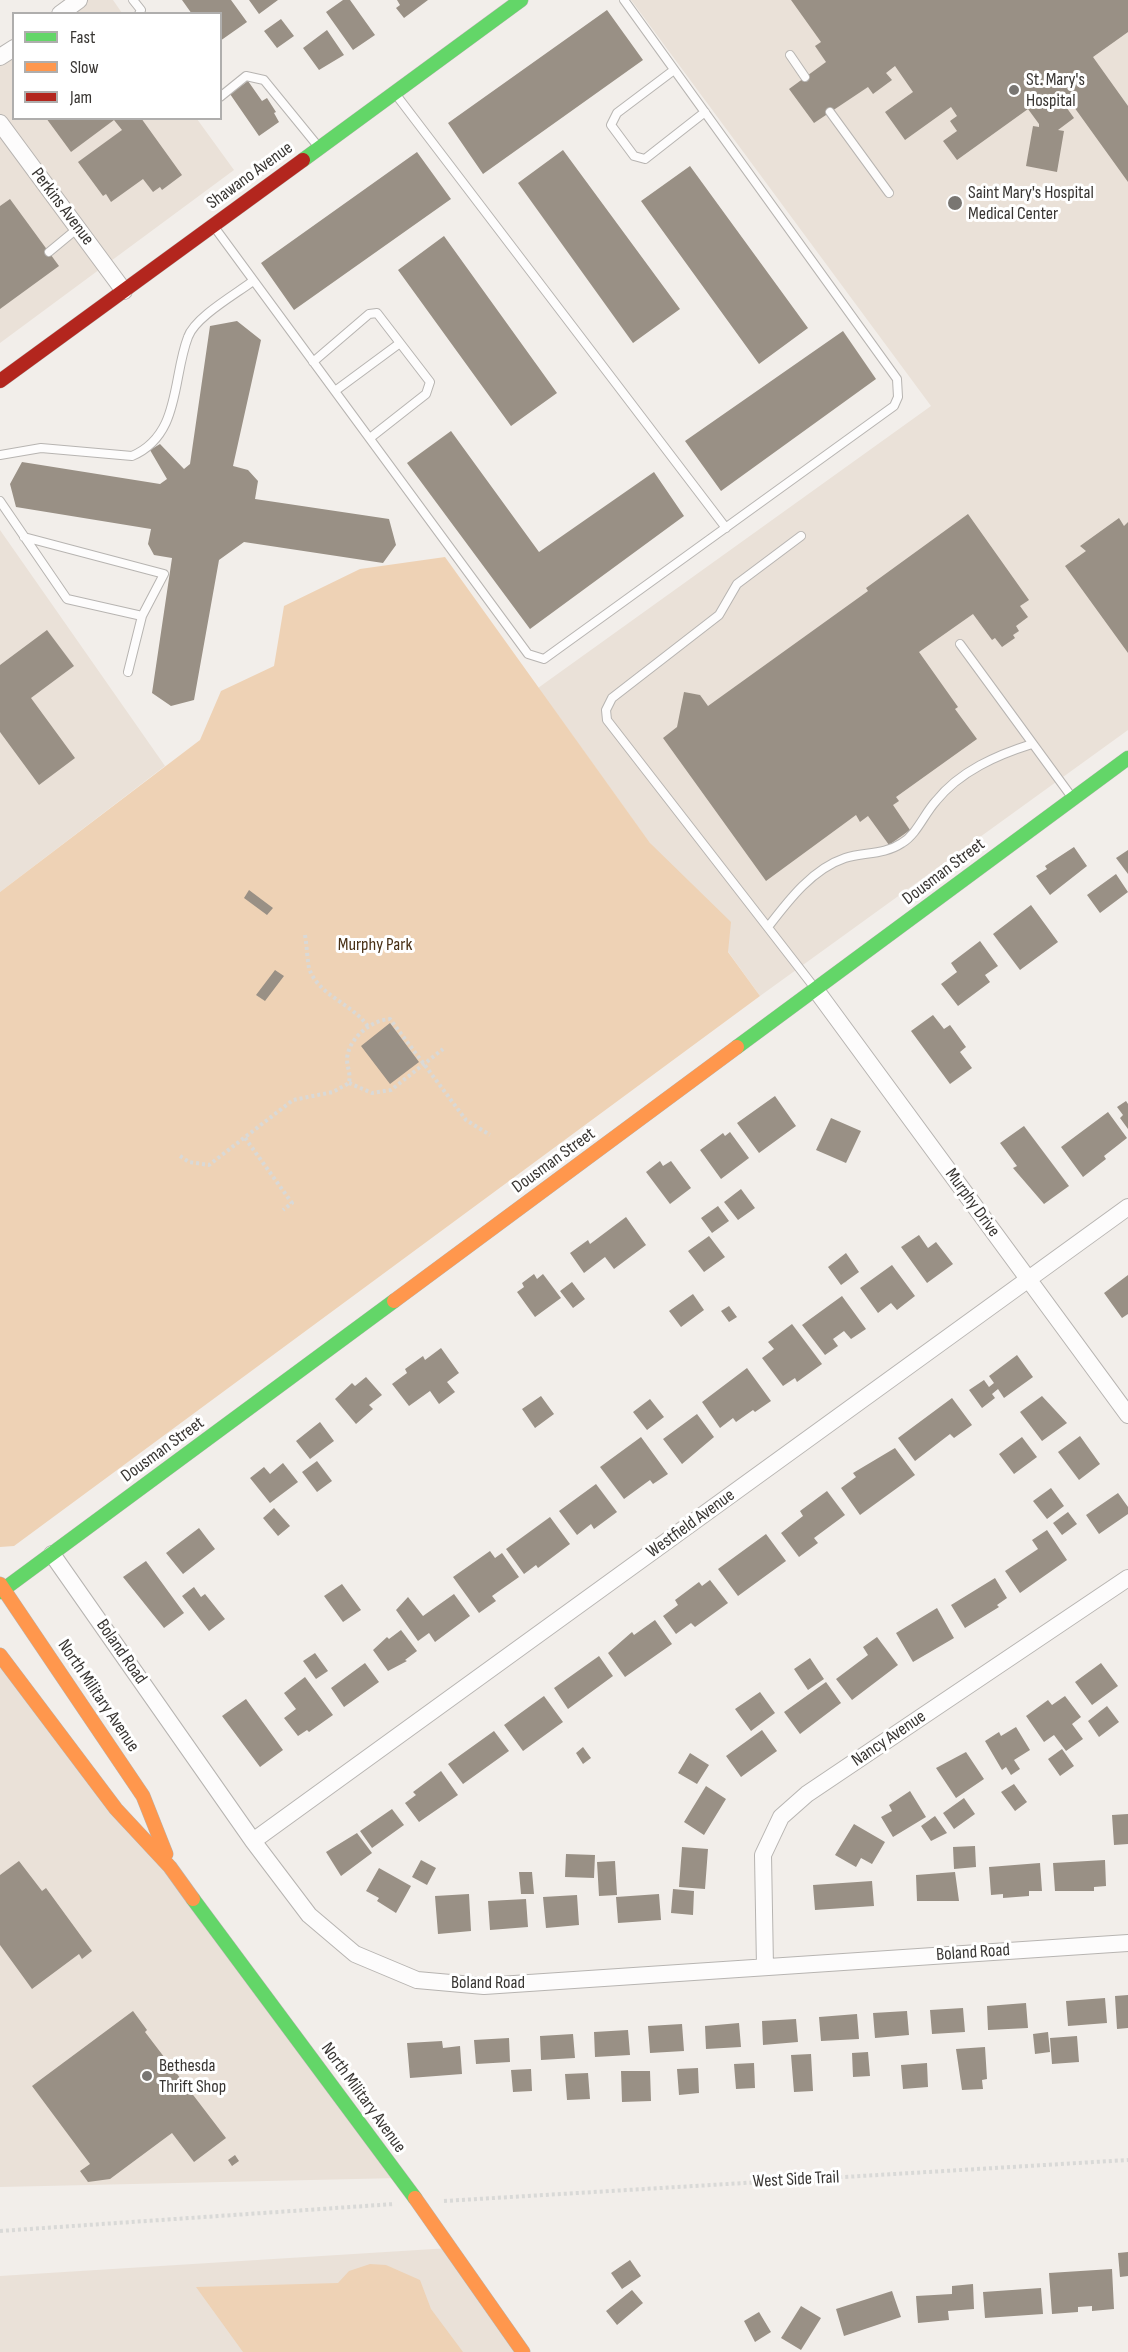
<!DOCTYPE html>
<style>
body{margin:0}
#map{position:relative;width:1128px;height:2352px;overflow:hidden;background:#f2eeea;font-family:"Sofia Sans Condensed",sans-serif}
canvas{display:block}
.legend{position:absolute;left:12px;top:12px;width:210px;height:108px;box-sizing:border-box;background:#fff;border:2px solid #afaead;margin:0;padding:8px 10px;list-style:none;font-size:18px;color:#383532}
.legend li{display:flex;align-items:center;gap:12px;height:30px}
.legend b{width:30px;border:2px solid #afaead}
</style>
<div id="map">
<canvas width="1128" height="2352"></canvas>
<ul class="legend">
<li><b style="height:8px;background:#63d668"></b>Fast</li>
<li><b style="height:8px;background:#ff974d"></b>Slow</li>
<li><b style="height:8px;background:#b3261e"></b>Jam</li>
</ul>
</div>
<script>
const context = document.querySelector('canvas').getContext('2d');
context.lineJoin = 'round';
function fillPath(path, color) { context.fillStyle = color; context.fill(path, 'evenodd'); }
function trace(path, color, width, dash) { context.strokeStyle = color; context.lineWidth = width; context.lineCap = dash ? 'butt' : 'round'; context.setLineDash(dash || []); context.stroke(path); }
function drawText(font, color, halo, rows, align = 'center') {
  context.font = font + ' "Sofia Sans Condensed",sans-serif'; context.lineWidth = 6; context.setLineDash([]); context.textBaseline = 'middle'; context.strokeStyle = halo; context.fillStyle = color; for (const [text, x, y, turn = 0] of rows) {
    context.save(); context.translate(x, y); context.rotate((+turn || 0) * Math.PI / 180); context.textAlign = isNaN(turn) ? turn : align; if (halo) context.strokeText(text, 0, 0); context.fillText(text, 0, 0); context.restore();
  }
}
fillPath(new Path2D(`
 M79,0h34l9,13 -62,1z
 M631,0h497v730l-368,266 -222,-308 393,-282z
 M13,48l1,70 183,1 37,51 -234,173v-286z
 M0,530l165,236 -165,126z
 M0,1655l400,523 -400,9z
 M450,2248l73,104h-523v-76z`), '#eae1d8');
fillPath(new Path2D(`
 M445,557l205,286 81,79 -3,30 32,44 -746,550 -14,1v-655l200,-152 21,-49 53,-25 10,-60 76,-37z
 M370,2264l16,1 34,15 11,29 32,43h-220l-47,-65 142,-4 11,-12z`), '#eed2b5');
fillPath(new Path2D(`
 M182,0h49l16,22 -27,19v-27h-28z
 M249,0h29l-19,14z
 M343,0h7l25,35 -22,15 -27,-38z
 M397,0h31l-24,18 -8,-10 4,-3z
 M791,0h337v32l-35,25 35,49v76l-59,-82 -5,4 10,14 -16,12 6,1 -7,41 -31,-6 7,-40 6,1v-3l-11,-15 -71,51 -14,-19 14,-10 -7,-10 7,-5 -6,-9 -46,33 -20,-28 28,-20 -18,-26 -9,7 6,7 -19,14 -5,-7 -54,36 -25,-34 37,-27 -11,-16 6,-4z
 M607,10l36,50 -160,114 -35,-51z
 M281,19l13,17 -17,12 -13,-17z
 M327,30l17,25 -25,15 -16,-22z
 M248,81l14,20 5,-3 9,14 -2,1 5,9 -20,14 -29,-42z
 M46,118h95l41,57 -20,15 -2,-3 -7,5 -10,-13 -32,23 -5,-8 -3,2 -25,-34 44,-32 -8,-10 -43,32z
 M563,150l117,159 -47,34 -115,-160z
 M417,152l34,47 -157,111 -33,-47z
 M690,166l118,162 -49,36 -118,-163z
 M10,199l49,67 -59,43v-103z
 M444,236l113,157 -46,33 -113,-156z
 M237,321l24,19 -28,126 15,4 10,11 -3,18 134,20 7,26 -13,18 -139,-21 -25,18 -25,140 -23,6 -19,-13 20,-135 -18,-3 -6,-11 3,-15 -135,-22 -6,-23 12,-22 138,22 7,-5 -17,-29 10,-6 24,25 6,-5 20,-138z
 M843,331l33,48 -155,112 -36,-50z
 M451,431l88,121 115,-80 30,44 -154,113 -123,-166z
 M968,514l61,86 -9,6 8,11 -12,9 3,5 -6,4 2,3 -13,9 -7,-9 -3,2 -19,-26 -54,38 39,55 -3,2 22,30 -81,58 3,4 -6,4 17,25 -21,15 -21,-29 -8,6 -4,-7 -90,66 -103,-143 14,-11 7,-35 16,3 8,11 160,-115 -2,-3z
 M1119,518l5,8 4,-4v131l-63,-87 21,-15 -6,-5z
 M47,630l27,36 -43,32 44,60 -36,27 -39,-53v-67z
 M1074,847l13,19 -37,29 -14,-19 11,-7 -2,-3z
 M1128,850v24l-12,-16z
 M1116,874l12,18 -28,21 -13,-18z
 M249,890l24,18 -6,7 -23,-17z
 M1031,905l27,37 -38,28 -27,-36z
 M980,941l18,25 -13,9 5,7 -32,24 -17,-22 16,-12 -6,-9z
 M275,970l9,6 -19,25 -9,-6z
 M933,1015l11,14 6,-4 16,22 -6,5 12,16 -22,16 -39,-53z
 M390,1023l29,39 -29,22 -29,-38z
 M775,1096l21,30 -37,27 -22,-30z
 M1126,1101l2,3v25l-8,-11 3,-3 -6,-8z
 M1108,1112l19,26 -23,18 2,3 -23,18 -22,-30z
 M831,1118l30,13 -15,32 -30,-13z
 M1024,1126l45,60 -25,18 -31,-36 4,-2 -17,-23z
 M730,1132l19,26 -28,21 -21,-29 23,-17 2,3z
 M660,1161l3,5 8,-5 20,27 -21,16 -24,-32z
 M741,1189l14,19 -17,12 -14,-18z
 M718,1206l11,15 -17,12 -11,-15z
 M626,1217l20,28 -32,24 -9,-12 -21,16 -14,-20 18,-13 2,4z
 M919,1235l9,13 8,-6 17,22 -26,19 -26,-36z
 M709,1236l16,21 -21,15 -16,-21z
 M846,1253l13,19 -18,13 -13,-18z
 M892,1265l23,31 -18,14 -6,-7 -13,10 -18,-25z
 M534,1274l3,5 6,-5 18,24 -26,19 -18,-25 7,-5 -2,-4z
 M1128,1275v39l-6,4 -18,-25z
 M572,1282l13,17 -12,9 -13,-17z
 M693,1294l11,16 -23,17 -12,-16z
 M842,1296l24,33 -15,10 -7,-8 -11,8 5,7 -13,9 -23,-30z
 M729,1306l8,11 -8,5 -8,-11z
 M792,1324l30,40 -25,18 -2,-4 -12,8 -21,-28 12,-9 -6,-7z
 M441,1348l18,25 -12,9 8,10 -16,12 -9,-13 -21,15 -17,-22 15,-11 -2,-4 18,-13 2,4z
 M1017,1355l16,22 -29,21 -6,-9 -6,5 3,4 -13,10 -13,-18 15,-10 5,7 5,-4 -5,-7z
 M747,1368l24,33 -16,11 -2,-2 -17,12 -3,-4 -13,10 -18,-26z
 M366,1377l16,18 -13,10 4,4 -17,15 -21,-25 17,-16 3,3z
 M541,1396l13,18 -19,14 -13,-19z
 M1042,1396l25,27 -25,18 -22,-29z
 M952,1398l20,27 -18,13 -4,-4 -35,27 -17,-23z
 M650,1399l14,18 -17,13 -14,-18z
 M697,1414l17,23 -32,27 -19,-25z
 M320,1422l14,19 -24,18 -14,-18z
 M1080,1436l20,28 -21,16 -21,-28z
 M641,1437l27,37 -15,10 -3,-4 -26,19 -24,-32z
 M1022,1437l15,20 -23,17 -15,-20z
 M895,1448l20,27 -55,40 -19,-27 15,-11 -3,-4z
 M317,1461l15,20 -15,11 -15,-20z
 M283,1463l15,19 -28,21 -20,-25 14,-11 6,7z
 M596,1484l21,28 -23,17 -3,-5 -14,11 -18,-24z
 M1051,1488l13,18 -17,13 -14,-18z
 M827,1491l18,24 -31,23 4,5 -19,14 -18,-24 22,-17 -3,-5z
 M1118,1493l10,14v7l-29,20 -13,-19z
 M274,1508l16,18 -12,10 -15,-18z
 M1068,1512l9,12 -15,11 -9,-12z
 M550,1517l20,27 -32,24 -2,-3 -12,9 -18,-25z
 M199,1528l16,21 -32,25 -17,-21z
 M1047,1530l20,30 -47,33 -15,-22 33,-22 -6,-9z
 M766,1534l20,27 -48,35 -20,-27z
 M490,1551l5,7 7,-5 17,24 -27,19 4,5 -17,12 -26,-36z
 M146,1561l38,52 -20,15 -41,-51z
 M995,1578l12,20 -10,7 2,2 -34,21 -14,-23z
 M710,1580l18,23 -33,24 -4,-4 -15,11 -13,-18 15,-11 -3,-5 24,-18 3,4z
 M342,1584l19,26 -18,12 -19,-26z
 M194,1587l7,10 4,-3 20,25 -16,12 -27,-35z
 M454,1594l16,22 -35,26 -6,-9 -11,8 -22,-31 12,-13 15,19z
 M937,1608l17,30 -41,24 -17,-29z
 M655,1620l17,24 -47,33 -17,-24 24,-21 2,3z
 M401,1630l16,21 -12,9 2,1 -19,10 -15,-21 14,-13 2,2z
 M877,1637l21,28 -46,35 -16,-21 32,-24 -5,-8z
 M315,1653l13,18 -12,8 -13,-18z
 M599,1656l14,20 -45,33 -14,-21z
 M810,1658l14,21 -16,11 -14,-21z
 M365,1663l14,19 -35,25 -13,-19z
 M1101,1663l17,23 -26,19 -17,-23z
 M305,1677l28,38 -24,17 -2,-2 -9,6 -14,-18 12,-9 -12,-16z
 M826,1682l15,21 -41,31 -16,-22z
 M760,1692l15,21 -24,18 -16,-22z
 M544,1696l19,26 -40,29 -19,-26z
 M1065,1696l16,21 -9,7 11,15 -17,12 -12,-16 -10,7 -18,-26 22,-16 4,5z
 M246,1699l37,51 -23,17 -38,-51z
 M1107,1706l12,16 -20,15 -11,-16z
 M1016,1727l14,23 -16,10 6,9 -9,6 -5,-8 -4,3 -17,-29 14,-9 2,4z
 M762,1730l15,21 -36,26 -15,-21z
 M494,1731l15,20 -46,33 -15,-20z
 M583,1747l8,11 -8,6 -7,-11z
 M1062,1749l12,17 -14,10 -12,-17z
 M966,1752l18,27 -28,19 -20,-30z
 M690,1753l19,12 -12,19 -19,-11z
 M441,1771l17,24 -39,27 -14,-19 11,-8 -3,-3z
 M1014,1784l13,18 -12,9 -14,-19z
 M706,1786l20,13 -22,36 -20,-13z
 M910,1791l16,26 -33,20 -12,-20 11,-6 -3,-6z
 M964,1798l11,16 -21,15 -11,-16z
 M392,1809l12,16 -32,23 -12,-17z
 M1128,1814v30l-14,1 -2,-30z
 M935,1816l12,17 -16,8 -10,-15z
 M854,1824l31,18 -13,22 -11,-6 -5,9 -21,-12z
 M357,1833l15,20 -31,23 -15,-24z
 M975,1846l1,21 -22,2 -1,-22z
 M682,1847l26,2 -3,40 -26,-2z
 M566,1854l29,1 -1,23 -29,-1z
 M421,1860l15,8 -9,17 -15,-8z
 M1105,1860l1,26 -12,1v4h-39l-2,-28z
 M19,1861l23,30 4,-3 46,63 -10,8 -3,-5 -47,35 -32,-44v-70z
 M615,1861l2,34 -18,1 -2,-34z
 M1040,1863l2,28h-13v5l-26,2v-4l-12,1 -2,-28z
 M379,1868l32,18 -15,27 -19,-12 2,-3 -13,-7z
 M519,1872h13l2,22h-13z
 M955,1872l4,29h-42l-1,-26z
 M872,1881l2,25 -59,4 -2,-25z
 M673,1889l21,2 -1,24 -22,-2z
 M469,1894l2,37 -33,3 -3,-38z
 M659,1894l2,26 -43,3 -2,-26z
 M577,1895l2,30 -33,3 -3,-31z
 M526,1899l2,28 -38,3 -2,-29z
 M1128,1995v33l-11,1 -2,-33z
 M1105,1998l2,25 -39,3 -2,-25z
 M1026,2003l2,25 -40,2 -1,-24z
 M963,2008l2,24 -33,2 -2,-24z
 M133,2011l14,19 -2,2 81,106 -32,24 -22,-29 -62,46 -22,3 -8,-11 10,-7 -58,-78z
 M907,2011l2,24 -34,3 -2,-25z
 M857,2014l2,25 -38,2 -2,-24z
 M796,2019l2,23 -35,3 -1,-24z
 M739,2023l2,24 -35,2 -1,-23z
 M682,2024l2,27 -34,2 -2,-27z
 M628,2030l2,25 -35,2 -1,-25z
 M1048,2032l2,20 -15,2 -2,-20z
 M573,2034l2,24 -34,2 -1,-24z
 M1077,2036l2,26 -27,2 -2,-26z
 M509,2038l1,24 -34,2 -2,-24z
 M442,2041l1,7 17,-2 2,28 -52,4 -3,-35z
 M985,2047l2,32 -5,1 1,9 -21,1 -6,-41z
 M868,2052l2,24 -17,1 -1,-24z
 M811,2054l2,37 -19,1 -3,-37z
 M754,2063l1,25 -19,1 -2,-25z
 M927,2063l1,24 -25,2 -2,-24z
 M698,2068l1,25 -20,2 -2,-26z
 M531,2069l1,22 -19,1 -2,-22z
 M621,2071h29l1,30 -29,1z
 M588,2073l2,26 -23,1 -2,-26z
 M235,2155l4,6 -7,5 -4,-6z
 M1128,2252v24l-8,1 -2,-24z
 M630,2260l11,16 -19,13 -11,-16z
 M1112,2269l2,40 -22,2v-5l-14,1v5l-26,2 -3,-41z
 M973,2284l1,25 -26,2 1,9 -31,3 -2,-27 36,-2v-8z
 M1041,2288l2,26 -58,4 -2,-26z
 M632,2290l11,13 -26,22 -11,-14z
 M892,2291l9,26 -57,19 -8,-27z
 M801,2306l20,12 -20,32 -20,-12z
 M759,2312l12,20 -16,10 -11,-21z`), '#999085');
const lane = new Path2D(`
 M133,0l8,10 -2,4
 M790,55l15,22
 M674,70l-57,43 -6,12 23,31 11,3 60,-47
 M397,96l329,432
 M220,97l26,-21 18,4 53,65
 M830,112l59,81
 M215,228l313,426 16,5 350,-253 4,-9 -1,-18 -273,-379
 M49,252l29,-24
 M313,362l56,-48 8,-1 53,69 -4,12 -56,44
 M335,391l65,-48
 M0,455l41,-7 91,8c49,-21 40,-78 56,-119 7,-20 48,-43 65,-56
 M0,501l2,3 65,95 75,17 22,-42 -140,-37
 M801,536l-64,48 -18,31 -107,83 -6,12 1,10 207,267
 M960,644l111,152
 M128,672l14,-56
 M768,927c20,-26 44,-58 77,-69 19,-6 39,-3 57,-15 15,-9 22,-29 34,-42 24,-30 61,-46 96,-57`);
const street = new Path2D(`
 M60,14l19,-14
 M0,57l14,-9
 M0,123l124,168
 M816,990l312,425
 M52,1554l201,287 56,74 46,39 62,26 67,6 644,-43
 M253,1841l875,-634
 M765,1967l-2,-112 18,-38 26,-23 321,-216`);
const fast = new Path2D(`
 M303,160l218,-160
 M737,1047l391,-289
 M0,1592l394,-291
 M193,1899l222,299`);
const slow = new Path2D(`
 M394,1301l343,-254
 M0,1584l143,212 23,58
 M0,1655l116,154 54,58 23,32
 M415,2198l108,154`);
const jam = new Path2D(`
 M0,381l303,-221`);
trace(lane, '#b7b4b1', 10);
trace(street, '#b7b4b1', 18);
trace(fast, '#b7b4b1', 15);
trace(slow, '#b7b4b1', 15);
trace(jam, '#b7b4b1', 15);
trace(new Path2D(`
 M305,935c2,11 2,23 4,33 9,28 45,36 60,60
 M349,1083l23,10 19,-3 52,-41
 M245,1138l47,65 -9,7
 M180,1156l9,6 20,3 84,-65 40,-8 16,-9c2,-9 -2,-16 -2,-24 1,-20 24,-39 43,-40l76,101 24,15
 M444,2201l684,-41
 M0,2231l394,-27`), '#d9d9d7', 4, [3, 3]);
trace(lane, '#fdfcfc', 8);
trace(street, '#fdfcfc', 16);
trace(fast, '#63d668', 14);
trace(slow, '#ff974d', 14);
trace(jam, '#b3261e', 14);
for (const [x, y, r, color] of [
 [1014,90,6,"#797672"],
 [955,203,8,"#797672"],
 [147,2076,6,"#797672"]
]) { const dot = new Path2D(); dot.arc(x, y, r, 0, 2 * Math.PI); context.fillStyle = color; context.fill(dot); trace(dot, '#fff', 2); }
drawText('18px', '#383532', '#fff', [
 ["St. Mary's",1026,80],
 ["Hospital",1026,101],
 ["Saint Mary's Hospital",968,193],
 ["Medical Center",968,214],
 ["Bethesda",159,2066],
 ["Thrift Shop",159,2087]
], 'left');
drawText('18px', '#383532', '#fff', [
 ["Shawano Avenue",250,176,-36],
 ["Perkins Avenue",62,207,53],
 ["Dousman Street",944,872,-37],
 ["Dousman Street",554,1161,-36],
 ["Murphy Drive",972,1203,54],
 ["Dousman Street",163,1450,-36],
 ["Westfield Avenue",691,1524,-36],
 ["Boland Road",121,1652,55],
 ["North Military Avenue",98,1696,56],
 ["Nancy Avenue",889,1739,-34],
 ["Boland Road",973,1953,-4],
 ["Boland Road",488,1983],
 ["North Military Avenue",363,2098,54],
 ["West Side Trail",796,2180,-3]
]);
drawText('18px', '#483015', '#fff', [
 ["Murphy Park",375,945]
]);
</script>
